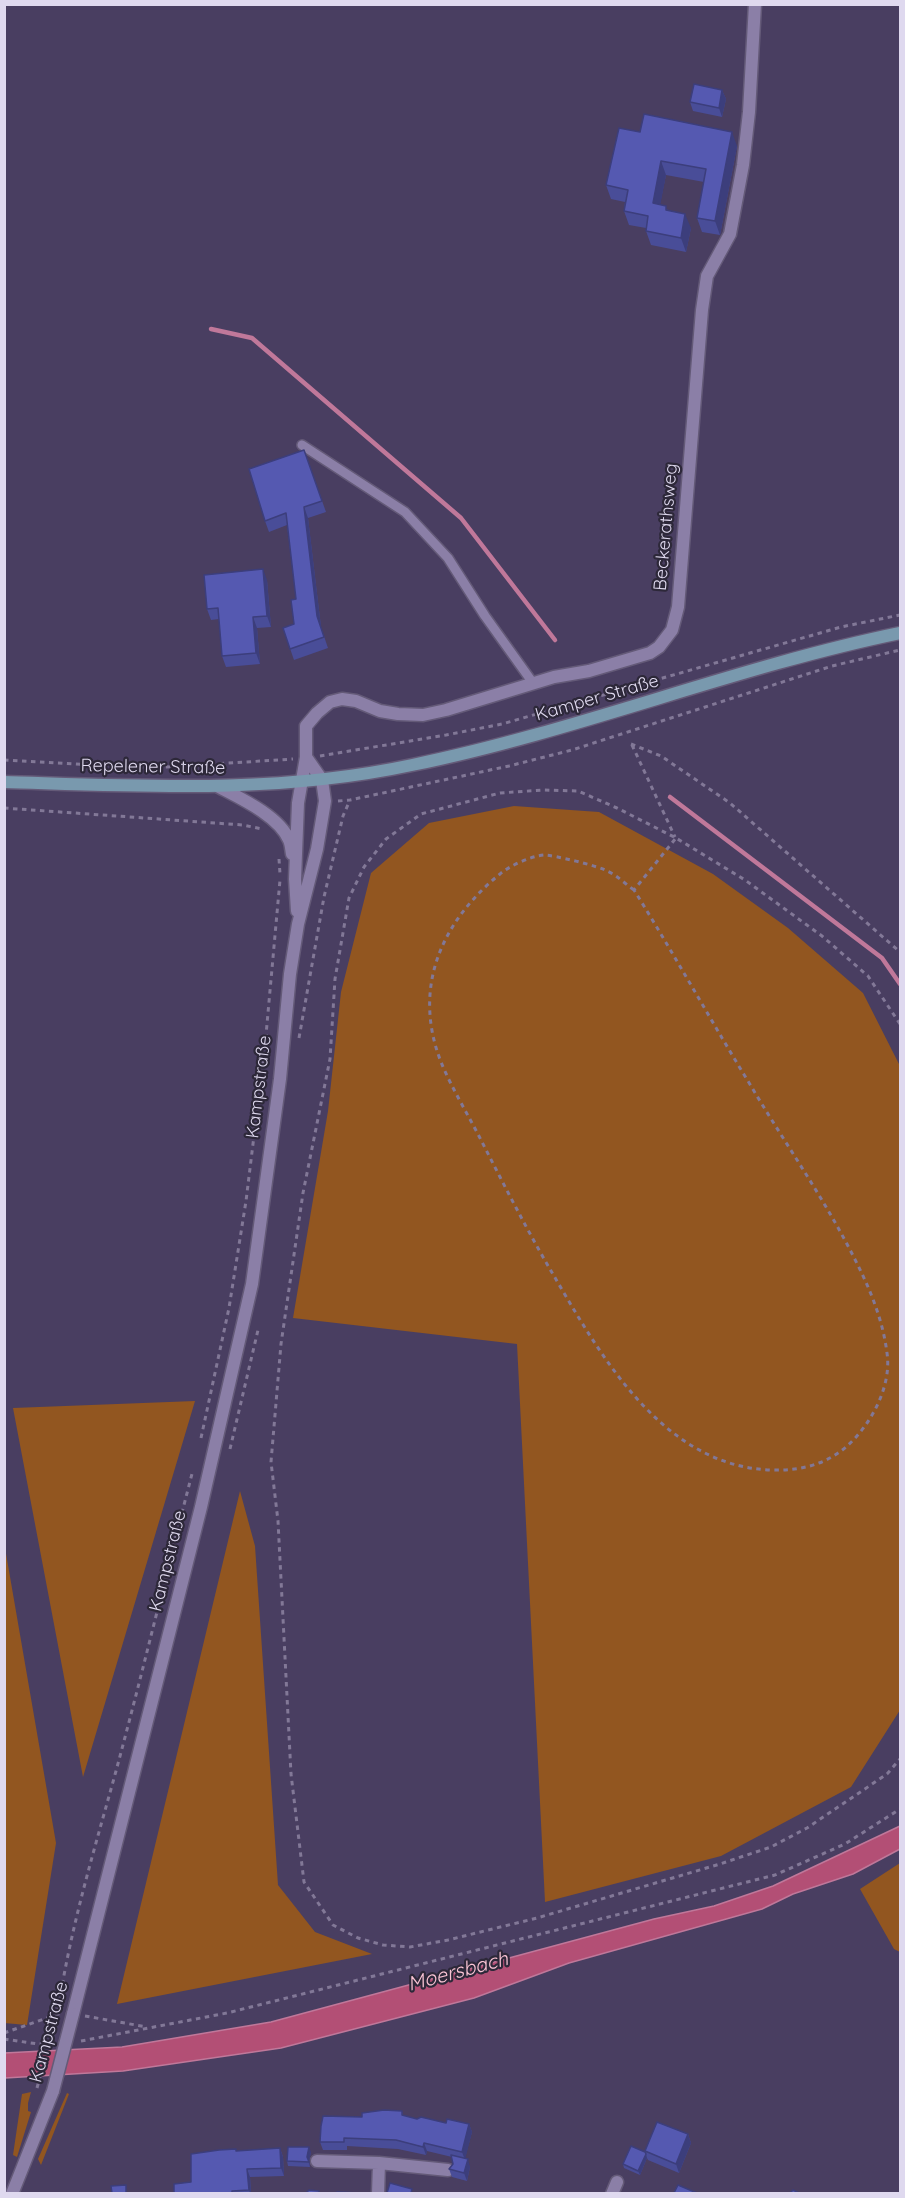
<!DOCTYPE html>
<meta charset="utf-8">
<style>
body{margin:0}
#map{position:relative;width:905px;height:2198px;overflow:hidden;background:#493e61;font-family:Quicksand,sans-serif}
canvas{display:block}
.frame{position:absolute;inset:0;border:6px solid #dfd9ef;pointer-events:none}
</style>
<div id="map">
<canvas width="905" height="2198"></canvas>
<div class="frame"></div>
</div>
<script>
const context = document.querySelector('canvas').getContext('2d');
context.lineJoin = 'round';
function fillPath(path, color) { context.fillStyle = color; context.fill(path, 'evenodd'); }
function trace(path, color, width, dash) { context.strokeStyle = color; context.lineWidth = width; context.lineCap = dash ? 'butt' : 'round'; context.setLineDash(dash || []); context.stroke(path); }
function drawText(font, color, halo, rows, align = 'center') {
  context.font = font + ' Quicksand,sans-serif'; context.lineWidth = 4.5; context.setLineDash([]); context.textBaseline = 'middle'; context.strokeStyle = halo; context.fillStyle = color; for (const [text, x, y, turn = 0] of rows) {
    context.save(); context.translate(x, y); context.rotate((+turn || 0) * Math.PI / 180); context.textAlign = isNaN(turn) ? turn : align; if (halo) context.strokeText(text, 0, 0); context.fillText(text, 0, 0); context.restore();
  }
}
fillPath(new Path2D(`
 M514,806l85,6 114,62 75,54 75,65 37,73v644l-49,77 -130,69 -176,46 -28,-558 -224,-26 35,-207 13,-119 30,-119 58,-50z
 M195,1401l-112,376 -70,-369z
 M240,1491l15,55 23,339 37,47 57,22 -255,50z
 M4,1542l52,301 -29,182 -23,-2z
 M900,1863v89l-6,-3 -34,-60z
 M31,2092l-3,11v8l3,1 -14,45 -4,-2 9,-61z
 M67,2093l2,1 -28,71 -3,-6z`), '#925620');
const water = new Path2D(`
 M900,1826v23l-47,25 -60,20 -31,15 -193,54 -95,35 -193,50 -158,23 -118,7 -1,-25 118,-6 149,-25 383,-103 60,-13 59,-20z`);
fillPath(water, '#b34f75');
trace(water, '#c0789a', 1.5);
trace(new Path2D(`
 M211,329l41,9 209,180 94,122
 M670,797l212,161 18,26`), '#c0789a', 4.5);
const lane = new Path2D(`
 M302,445l103,67 43,46 37,58 48,67`);
const street = new Path2D(`
 M219,787c21,11 60,29 70,53 2,4 2,9 3,14
 M297,911l-2,-32 3,-76 8,-46v-31l11,-13 13,-11 12,-3 14,2 24,10 18,3 25,1 23,-5 108,-33 35,-6 61,-18 9,-6 13,-17 6,-23 24,-297 5,-34 23,-42 13,-69 6,-53 6,-108
 M73,2014l128,-507 51,-223 28,-205 10,-105 8,-50 19,-75 8,-48 -3,-21 -16,-23
 M317,2161l62,2
 M12,2194l41,-103
 M378,2194l1,-31 69,7
 M612,2194l5,-12`);
const secondary = new Path2D(`
 M4,782c137,4 273,12 408,-17 166,-34 323,-98 488,-132`);
trace(lane, '#645a78', 12);
trace(street, '#645a78', 15);
trace(secondary, '#645a78', 15);
trace(new Path2D(`
 M631,744l30,12 69,47 170,149
 M632,745l43,92
 M320,756l126,-21 56,-11 339,-97 59,-12
 M4,760l147,8 142,-9
 M338,801l12,-1 159,-34 63,-16 260,-84 68,-16
 M4,808l239,17 19,4
 M279,859l1,15
 M634,890c-9,-6 -17,-15 -27,-19 -8,-5 -54,-16 -63,-16 -13,1 -35,11 -44,19 -59,48 -88,114 -59,188 11,27 28,54 41,80 21,41 42,82 65,122 50,85 112,202 224,206 28,1 54,-5 75,-23 25,-22 46,-61 41,-94 -5,-39 -21,-73 -39,-107 -29,-55 -65,-106 -97,-160 -40,-65 -77,-132 -117,-196l42,-52
 M900,1024l-32,-48 -46,-40 -77,-56 -69,-42 -59,-30 -39,-17 -35,-1 -43,3 -79,21 -35,25 -22,28 -15,31 -14,81 -5,80 -27,134 -22,151 -10,118 7,59 13,253 13,108 29,43 25,13 25,7 27,2 38,-7 89,-22 183,-54 51,-17 36,-19 80,-54 13,-15
 M299,1038l25,-141 19,-81 7,-16
 M201,1438l28,-130 17,-107 19,-155 15,-166
 M230,1449l28,-119
 M58,2011c12,-82 36,-160 58,-240 27,-100 51,-201 77,-301
 M85,2016l62,11
 M4,2033l57,-20
 M4,2039l34,5 15,-1
 M81,2041l146,-28 548,-138 70,-31 55,-35`), '#827897', 3, [4.5, 4.5]);
trace(lane, '#8b7fa7', 9);
trace(street, '#8b7fa7', 12);
trace(secondary, '#7999ae', 12);
const streetBridge = new Path2D(`
 M53,2091l20,-77`);
trace(streetBridge, '#645a78', 15, []);
trace(new Path2D(`
 M37,2088l6,-22`), '#827897', 3, [4.5, 4.5]);
trace(streetBridge, '#8b7fa7', 12);
fillPath(new Path2D(`
 M722,90l4,9 -4,18 -29,-6 -3,-9z
 M640,132l97,14 -17,89 -18,-3 -5,-14 7,-36 -38,-7 -6,29 31,24 -5,24 -35,-7 -5,-14v-3l-17,-3 -5,-14 1,-9 -14,-3 -5,-14z
 M304,450l22,62 -18,6 13,109 7,21 -34,12 -11,-32 11,-4 2,-25 -9,-74 -18,7 -4,-11z
 M267,580l4,47 -14,1 3,36 -34,3 -4,-11 -3,-37 -8,1 -4,-11z
 M402,2111l1,5 14,3 29,4 23,1 3,8 -7,26 5,9 -3,14 -15,-4 -3,-8 4,-5 -1,-7 -25,-6 -1,4 -28,-6 -51,-3v4h-24l-3,-8 42,-25z
 M688,2134l3,9 -12,30 -31,-13 -1,-2 -7,17 -16,-7 -1,-4 22,-12z
 M280,2148l3,9 1,19 -34,1 1,16h-77l63,-42z
 M311,2152l-2,9 1,6 -22,-1 -1,-5z`), '#494d98');
fillPath(new Path2D(`
 M722,90l4,9 -4,18 -3,-9z
 M732,132l5,14 -17,89 -5,-14z
 M661,161l5,14 -8,42 -5,-14z
 M685,214l6,14 -5,24 -5,-14z
 M304,507l4,11 13,109 7,21 -11,-32z
 M263,569l4,11 4,47 -4,-11z
 M253,617l4,11 3,36 -4,-11z
 M469,2124l3,8 -7,28 -3,-8z
 M688,2134l3,9 -12,30 -3,-9z
 M424,2143l3,8 -1,4 -3,-8z
 M309,2147l2,5 -2,9 1,6 -3,-10z
 M280,2148l3,9 1,19 -3,-8z
 M646,2154l1,4 -7,17 -2,-4z
 M468,2159l2,8 -3,14 -3,-8z
 M247,2169l3,8 1,16h-1l-1,-3z`), '#3c3e7c');
const building = new Path2D(`
 M694,84l28,6 -3,18 -29,-6z
 M644,114l88,18 -17,89 -18,-3 9,-49 -45,-8 -8,42 13,3v4l19,4 -4,24 -35,-7 2,-15 -24,-5 4,-21 -22,-5 13,-57 21,4z
 M304,450l18,51 -18,6 13,109 7,21 -34,12 -7,-21 11,-4 -3,-24 5,-1 -10,-86 -21,8 -16,-52z
 M263,569l4,47 -14,1 3,36 -34,3 -4,-48 -11,1 -3,-34z
 M384,2110l18,1v4l15,4 4,-2 25,6 1,-4 22,5 -7,28 -38,-9 -1,4 -27,-7 -52,-2v4h-24l1,-16 2,-10 39,1v-4z
 M657,2122l31,12 -12,30 -31,-13z
 M631,2146l14,6 1,2 -8,17 -15,-7z
 M288,2147h21l-2,10 2,5 -22,-1z
 M280,2148l1,20 -34,1 2,21 -17,1v2h-58v-9l17,-2v-28l28,-4 17,-1v2z
 M451,2155l17,4 -4,14 -15,-4 4,-5z
 M390,2183l22,6 -1,4h4h-28z
 M126,2185v8h-14l-1,-7z
 M678,2185l19,8h-23z
 M309,2190l10,1v2h-22h9z
 M793,2190l6,3h-9z
 M337,2192l24,1h-25z`);
fillPath(building, '#5559b1');
trace(building, '#3c3e7c', 1.5);
drawText('18px', '#dfd9ef', '#2d2839', [
 ["Beckerathsweg",666,527,-85],
 ["Kamper Straße",597,698,-16],
 ["Repelener Straße",153,767,1],
 ["Kampstraße",259,1087,-83],
 ["Kampstraße",168,1561,-76],
 ["Kampstraße",49,2032,-75]
]);
drawText('italic 20px', '#fcc5d6', '#2d2839', [
 ["Moersbach",458,1972,-15]
]);
</script>
